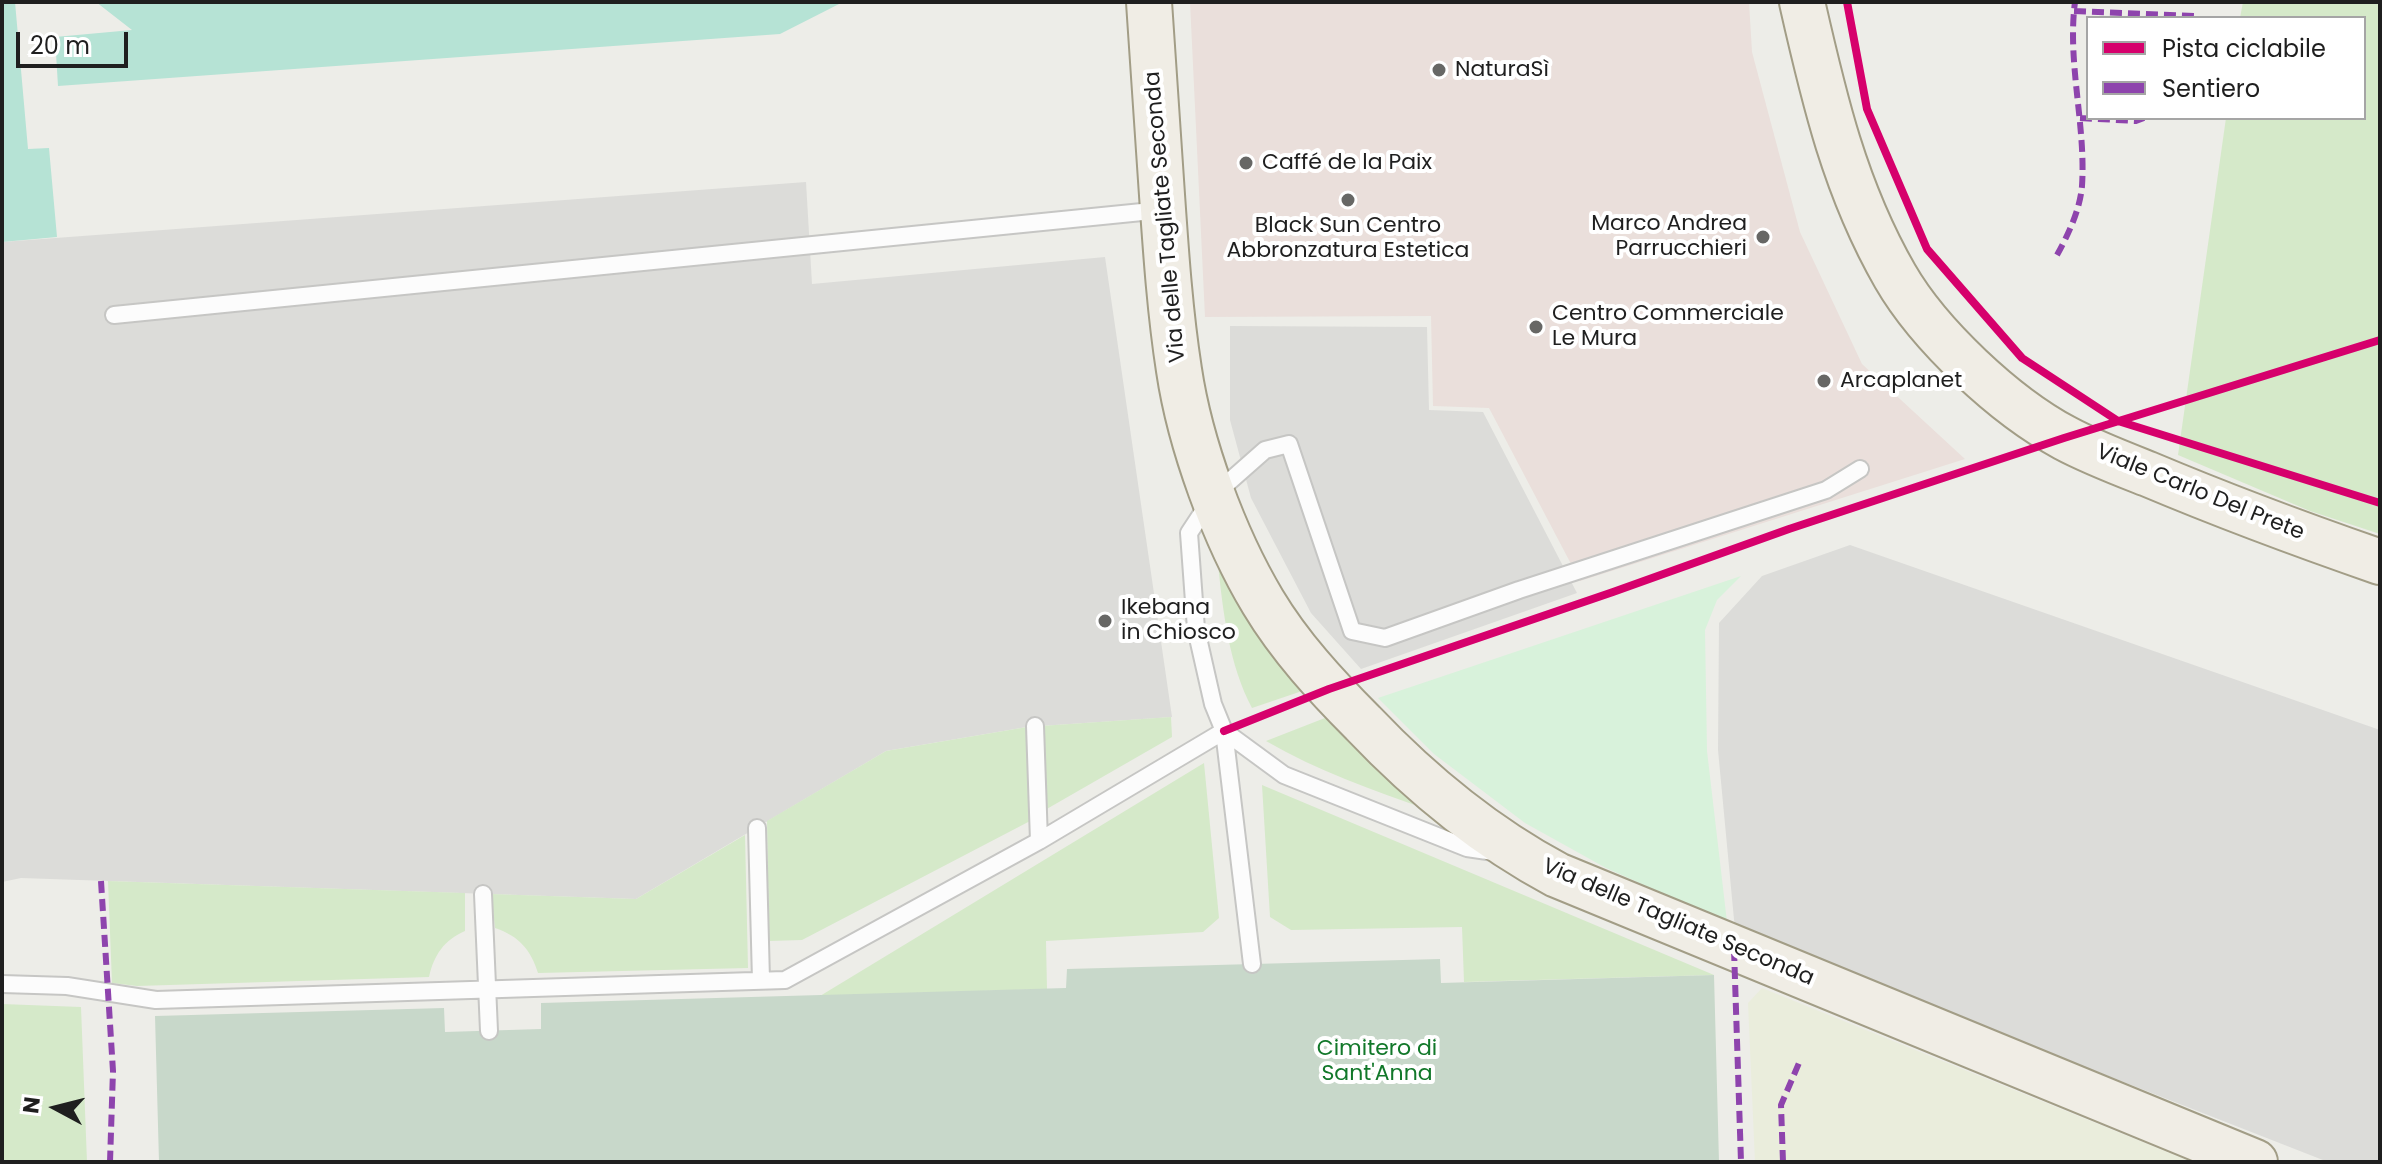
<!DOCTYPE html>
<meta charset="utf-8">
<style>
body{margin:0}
#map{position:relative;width:2382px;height:1164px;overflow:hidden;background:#edede8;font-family:Poppins,sans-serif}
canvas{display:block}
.frame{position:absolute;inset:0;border:4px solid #1f1f1f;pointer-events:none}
.legend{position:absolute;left:2086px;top:16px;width:280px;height:104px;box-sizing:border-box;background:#fff;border:2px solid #a5a5a5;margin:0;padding:10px 14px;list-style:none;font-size:24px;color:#1f1f1f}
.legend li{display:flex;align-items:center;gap:16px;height:40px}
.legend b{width:40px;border:2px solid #a5a5a5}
.north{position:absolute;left:16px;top:1068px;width:80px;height:80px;-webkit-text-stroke:6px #fff;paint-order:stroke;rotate:277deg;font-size:22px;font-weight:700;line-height:32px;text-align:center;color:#1f1f1f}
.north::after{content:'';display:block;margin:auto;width:28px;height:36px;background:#1f1f1f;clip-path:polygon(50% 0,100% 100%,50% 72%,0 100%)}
.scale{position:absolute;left:16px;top:32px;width:112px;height:36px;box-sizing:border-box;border:4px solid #1f1f1f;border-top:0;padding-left:10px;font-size:24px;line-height:28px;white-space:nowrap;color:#1f1f1f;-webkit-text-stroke:6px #fff;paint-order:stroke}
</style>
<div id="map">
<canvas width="2382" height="1164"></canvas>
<div class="frame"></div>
<ul class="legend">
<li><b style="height:10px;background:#d6006c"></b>Pista ciclabile</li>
<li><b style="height:10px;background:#8e44ad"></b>Sentiero</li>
</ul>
<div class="north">N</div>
<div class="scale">20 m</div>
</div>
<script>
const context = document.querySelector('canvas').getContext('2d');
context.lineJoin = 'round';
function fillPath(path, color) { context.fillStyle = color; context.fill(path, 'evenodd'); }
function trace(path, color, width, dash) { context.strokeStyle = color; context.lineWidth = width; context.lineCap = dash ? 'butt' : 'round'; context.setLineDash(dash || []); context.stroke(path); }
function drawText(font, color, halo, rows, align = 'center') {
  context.font = font + ' Poppins,sans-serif'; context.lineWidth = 8; context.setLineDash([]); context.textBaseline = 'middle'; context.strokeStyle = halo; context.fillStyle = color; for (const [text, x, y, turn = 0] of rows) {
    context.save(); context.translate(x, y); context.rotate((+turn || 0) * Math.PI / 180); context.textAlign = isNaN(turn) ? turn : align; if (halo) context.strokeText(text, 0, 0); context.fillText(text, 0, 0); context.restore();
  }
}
fillPath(new Path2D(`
 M806,182l6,102 293,-27 67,460 -145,10 -141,24 -250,148 -615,-21 -19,4v-640z
 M1230,326l197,1 2,83 54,2 94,181 -216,76 -50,-56 -60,-115 -21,-78z
 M1850,545l530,185v432h-52l-593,-232 -17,-180 1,-127 43,-47z`), '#dcdcd9');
fillPath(new Path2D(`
 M1190,2h559l3,50 48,180 62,132 103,95 -385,122 -91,-173 -56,-2 -2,-90 -226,1z`), '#eadfdb');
fillPath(new Path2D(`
 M1762,988l430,174h-437l-7,-159z`), '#eaeddc');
fillPath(new Path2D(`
 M2243,2h137v532l-70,-23 -132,-56 48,-337h138v-100h-124z
 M1218,564l90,125 -56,19c-23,-43 -29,-96 -34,-144z
 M1330,716l99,94c-57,-20 -111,-39 -163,-69z
 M1171,717l1,20 -127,73 -4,-84z
 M1027,727l5,93 -230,120 -33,1 -2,-120 119,-70z
 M1204,763l15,155 -16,14 -157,9 1,48 -227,7z
 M1262,785l452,190 -250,7 -2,-55 -171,3 -21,-13z
 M745,835l3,133 -210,5c-7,-23 -19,-37 -43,-45l-4,-34 145,5z
 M108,881l357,12v38c-21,9 -31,24 -36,46l-292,9 -25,-3z
 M2,1004l79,3 6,155h-85z`), '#d5e9c9');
fillPath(new Path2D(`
 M1440,959l1,24 273,-8 5,187h-1560l-4,-146 289,-8 1,24 96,-3v-26l525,-15 1,-19z`), '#c8d8ca');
fillPath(new Path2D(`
 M1741,576l-24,24 -12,30 2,121 20,171 -121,-54 -81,-45 -91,-69 -56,-56z`), '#d8f2db');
fillPath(new Path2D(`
 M2,2h13l13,147 21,-1 8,89 -55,5z
 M96,2h747l-63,32 -722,52 -3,-49 77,-7z`), '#b6e3d5');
const lane = new Path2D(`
 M114,315l1048,-105
 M1035,726l4,115
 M1224,731l60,44 183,73 27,4
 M757,828l4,152
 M483,894l6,137
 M1252,964l-28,-233 -11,-27 -17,-75 -7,-96 25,-38 51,-45 24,-6 63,187 33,7 134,-48 307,-100 34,-21
 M2,984l65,2 89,14 629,-20 254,-139 185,-110`);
const primary = new Path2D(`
 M1149,2c4,64 9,129 13,193 4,58 8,117 17,175 11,74 45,167 84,232 27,45 63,84 100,121 57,60 121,113 194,152l698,287
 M1802,2c22,97 43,187 93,274 34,59 110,130 170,162 26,14 55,25 83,36 76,32 154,61 232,88`);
trace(lane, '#c6c6c4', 20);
trace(primary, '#a29d86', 48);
trace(lane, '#fcfcfc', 16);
trace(primary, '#f0ede5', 44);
trace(new Path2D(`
 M2074,11l121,5
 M2080,118l56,3 8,-3
 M2057,255c11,-20 23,-45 25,-69 4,-61 -15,-123 -7,-184
 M101,881l12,190 -3,91
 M1734,949l7,213
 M1783,1162l-2,-57 18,-42`), '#8e44ad', 6, [12, 6]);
trace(new Path2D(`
 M1847,2l20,107 60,140 95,109 96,63 262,82
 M1224,731l105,-42 284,-97 176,-63 275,-91 316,-98`), '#d6006c', 8);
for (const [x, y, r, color] of [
 [1439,70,8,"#676765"],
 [1246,163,8,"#676765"],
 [1348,200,8,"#676765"],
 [1763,237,8,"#676765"],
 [1536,327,8,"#676765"],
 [1824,381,8,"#676765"],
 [1105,621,8,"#676765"]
]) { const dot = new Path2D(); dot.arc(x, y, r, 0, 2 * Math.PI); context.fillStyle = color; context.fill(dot); trace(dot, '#fff', 3); }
drawText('22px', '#1f1f1f', '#fff', [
 ["NaturaSì",1455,70],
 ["Caffé de la Paix",1262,163],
 ["Marco Andrea",1747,224,"right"],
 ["Parrucchieri",1747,249,"right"],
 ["Black Sun Centro",1348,226,"center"],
 ["Abbronzatura Estetica",1348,251,"center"],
 ["Centro Commerciale",1552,314],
 ["Le Mura",1552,339],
 ["Arcaplanet",1840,381],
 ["Ikebana",1121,608],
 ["in Chiosco",1121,633]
], 'left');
drawText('22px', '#1f1f1f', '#fff', [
 ["Via delle Tagliate Seconda",1166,217,-95],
 ["Viale Carlo Del Prete",2200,493,22],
 ["Via delle Tagliate Seconda",1678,923,23]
]);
drawText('22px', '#12782a', '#fff', [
 ["Cimitero di",1377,1049],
 ["Sant'Anna",1377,1074]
]);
</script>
